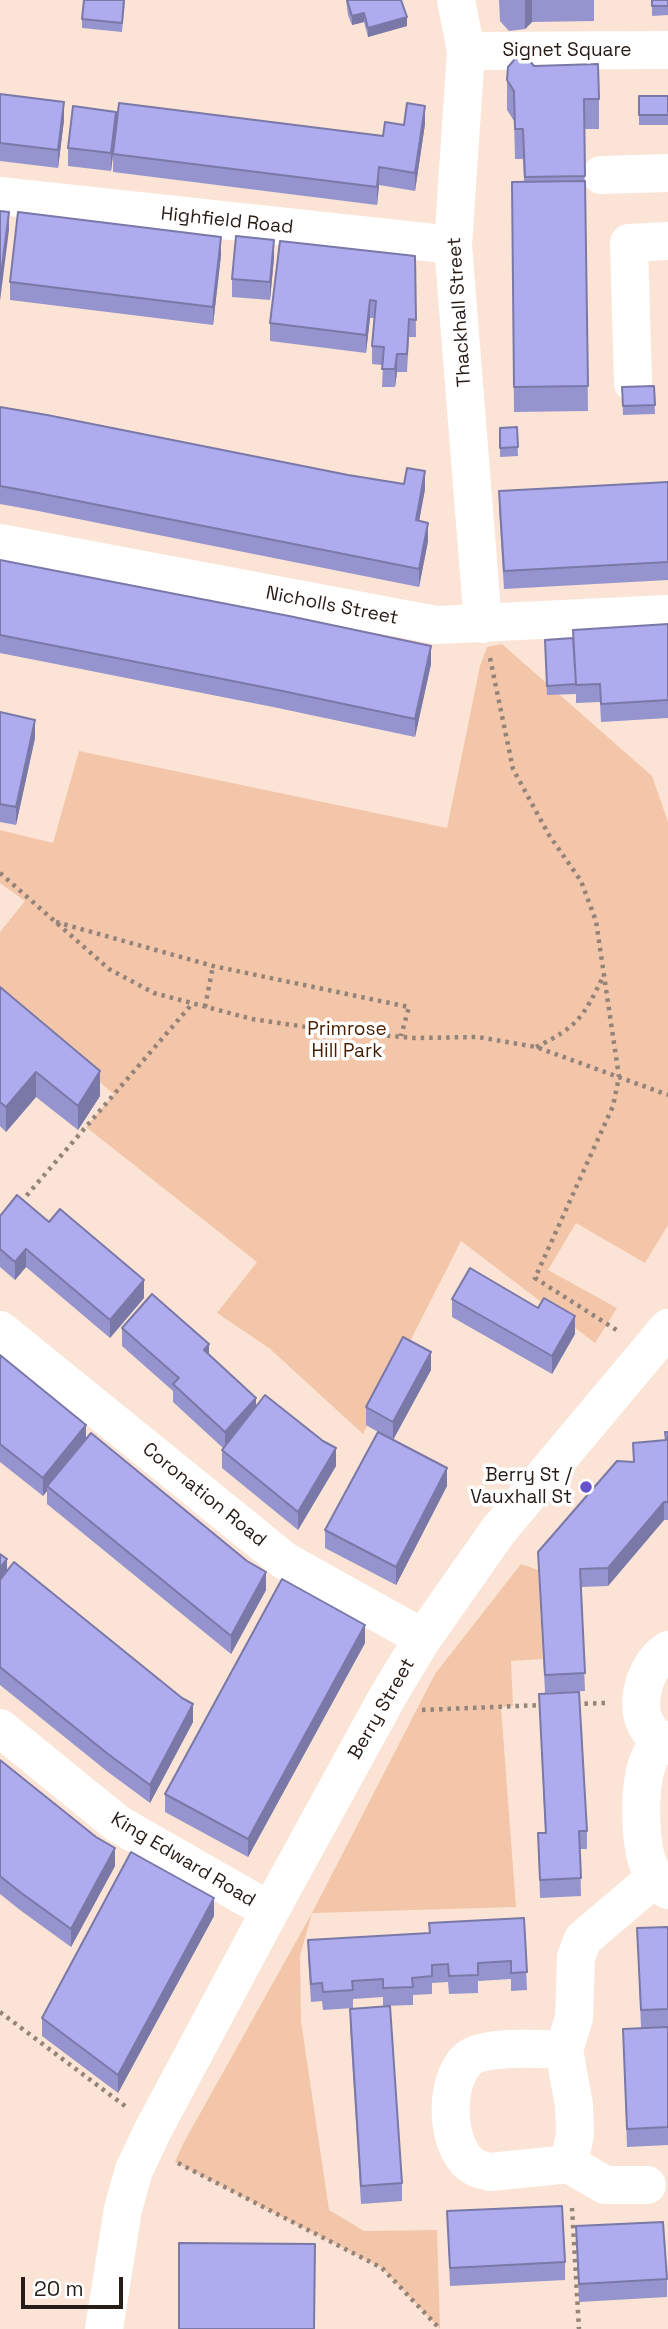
<!DOCTYPE html>
<style>
body{margin:0}
#map{position:relative;width:668px;height:2329px;overflow:hidden;background:#fbe4d5;font-family:"Space Grotesk",sans-serif}
canvas{display:block}
.scale{position:absolute;left:21px;top:2277px;width:102px;height:32px;box-sizing:border-box;border:4px solid #271c16;border-top:0;padding-left:9px;font-size:21px;line-height:24px;white-space:nowrap;color:#271c16;-webkit-text-stroke:5px #fff;paint-order:stroke}
</style>
<div id="map">
<canvas width="668" height="2329"></canvas>
<div class="scale">20 m</div>
</div>
<script>
const context = document.querySelector('canvas').getContext('2d');
context.lineJoin = 'round';
function fillPath(path, color) { context.fillStyle = color; context.fill(path, 'evenodd'); }
function trace(path, color, width, dash) { context.strokeStyle = color; context.lineWidth = width; context.lineCap = dash ? 'butt' : 'round'; context.setLineDash(dash || []); context.stroke(path); }
function drawText(font, color, halo, rows, align = 'center') {
  context.font = font + ' "Space Grotesk",sans-serif'; context.lineWidth = 7; context.setLineDash([]); context.textBaseline = 'middle'; context.strokeStyle = halo; context.fillStyle = color; for (const [text, x, y, turn = 0] of rows) {
    context.save(); context.translate(x, y); context.rotate((+turn || 0) * Math.PI / 180); context.textAlign = isNaN(turn) ? turn : align; if (halo) context.strokeText(text, 0, 0); context.fillText(text, 0, 0); context.restore();
  }
}
fillPath(new Path2D(`
 M502,644l150,132 16,46v403l-23,38 -69,-40 -28,47 69,38 -22,35 -134,-102 -98,193 -94,-86 -52,-35 40,-51 -171,-135 28,-33 -114,-93v-69l25,-31 -25,-18v-53l53,13 26,-92 368,77 33,-162 7,-19z
 M521,1564l17,6 5,89 -32,2 2,45 -12,1 15,200 -204,6 -12,43 1,65 28,189 35,21 73,-1 3,99 -58,-61 -207,-106 8,-18 129,-231 123,-239z`), '#f3c6a9');
trace(new Path2D(`
 M490,658l23,111 36,66 32,46 15,40 23,156 -6,29 -78,172 83,53
 M0,873l109,96 45,24 98,26 82,12 80,7 64,-1 58,10 132,48
 M56,922l157,44 196,41 -8,29
 M205,1007l8,-41
 M536,1047c43,-21 47,-30 68,-72
 M21,1202l171,-198
 M576,1704l29,-1
 M422,1710l120,-5
 M0,2012l125,94
 M178,2163l204,105 58,61
 M572,2208l7,121`), '#948378', 4.5, [3.5, 5]);
trace(new Path2D(`
 M456,0l10,51 -13,194 30,379
 M466,51l202,-1
 M601,175l67,-2
 M0,196l453,49
 M633,383l-4,-140 39,-2
 M0,543l436,82 232,-11
 M0,1330l285,231 138,77
 M668,1650c-30,19 -41,81 0,92
 M0,1728l118,96 152,87
 M661,1740c-3,6 -9,12 -12,19 -11,26 -10,85 1,110 3,8 11,17 18,21
 M564,2050c-21,-1 -81,-5 -96,9 -24,22 -23,84 2,105 6,5 12,6 20,8l79,-8 36,21h42
 M569,2164l6,-30 -1,-29 -10,-55 10,-32 2,-61 7,-18 72,-61
 M104,2329l19,-120 11,-39 20,-42 116,-217 119,-217 34,-56 75,-107 170,-203`), '#fff', 38);
fillPath(new Path2D(`
 M125,0l-3,32 -40,-4v-9z
 M346,0h55l6,26 -39,11 -4,-15 -12,3 -4,-10z
 M499,0h95v21l-62,1 -7,7 -16,2 -9,-10z
 M652,0h16v15l-16,1z
 M534,66l65,33v30h-15l4,282 -74,1 -2,-230h12l-1,-23h-8l-1,-38 -7,-11v-30z
 M0,94l64,26 -6,48 -58,-7z
 M639,96h29v29h-29z
 M425,124l-10,67 -36,-6 -2,20 -264,-33v-18l270,-18 21,-11z
 M116,130l-5,41 -43,-5v-18z
 M221,255l-8,70 -203,-25v-18z
 M415,256l1,81h-7l-2,35h-10l-2,15h-13l1,-22 -11,-1v-18l2,-28h-4l-4,35 -96,-12v-18z
 M274,258l-4,42 -38,-3v-18z
 M654,386l1,28 -32,1 -1,-28z
 M0,407l348,68 77,14 -6,32 9,20 -9,46 -386,-77 -33,-6z
 M517,427l1,29 -18,1v-29z
 M668,482v98l-164,9 -5,-80v-18z
 M0,560l431,104 -16,73 -142,-30 -273,-54z
 M668,624v94l-67,4 -1,-20 -24,1v-9l-29,1 -2,-46 28,-10z
 M0,712l35,26 -19,87 -16,-3z
 M0,987l100,109 -22,34 -42,-33 -30,35 -6,-6z
 M0,1216l49,6 95,76 -34,40 -84,-71 -11,13 -15,-13z
 M452,1299l123,35 -23,40 -100,-57z
 M122,1328l87,27 47,52 80,59 -38,64 -76,-62v-18l1,-2 -50,-46v-11l-51,-45z
 M0,1355l86,84 180,151 -35,64 -184,-150v-13l-4,5 -43,-34z
 M431,1370l-38,70 54,46 -51,99 -71,-37v-18l53,-98 -12,-7v-18z
 M665,1432h3v88h-4l-56,66 -27,1 4,104 -40,2 -7,-141 95,-90v-19l32,-3z
 M0,1554l7,17 186,151 -43,81 -42,-31 -108,-87z
 M365,1643l-117,214 -83,-45v-18z
 M539,1694l48,137v18h-7l1,47 -41,2 -2,-65h7z
 M0,1760l115,106 -44,81 -51,-37 -20,-16z
 M214,1916l-96,177 -76,-57v-18z
 M524,1918l3,72 -16,1v-12l-33,2v12l-29,1 -1,-12 -16,1v11l-19,1v10l-30,1v-9l-30,2v9l-30,2 -1,-9 -11,1 -3,-44v-18l121,-7v-10z
 M668,1927v100l-27,1 -4,-100z
 M350,2009l52,174v18l-41,3 -11,-177z
 M668,2027v118l-41,2 -4,-118z
 M447,2211l118,51v18l-115,6z
 M576,2226l91,53v18l-88,5z`), '#9694ce');
fillPath(new Path2D(`
 M525,0h7v22l-7,7z
 M364,13v9l-12,3v-9z
 M407,17v9l-39,11v-9z
 M64,102v18l-6,48v-18z
 M425,106v18l-10,67v-18z
 M116,112v18l-5,41v-18z
 M379,167v18l-2,20v-18z
 M9,212v18l-9,71v-18z
 M221,237v18l-8,70v-18z
 M274,240v18l-4,42v-18z
 M370,300v18l-4,35v-18z
 M397,354v18l-2,15v-18z
 M425,471v18l-9,49v-18z
 M428,523v18l-9,46v-18z
 M431,646v18l-16,73v-18z
 M35,720v18l-19,87v-18z
 M100,1071v25l-22,34v-24z
 M36,1072v25l-30,35v-25z
 M26,1249v18l-11,13v-18z
 M144,1280v18l-34,40v-18z
 M575,1316v18l-23,40v-18z
 M209,1344v18l-5,-12z
 M431,1352v18l-38,70v-18z
 M256,1398v18l-31,34v-18z
 M86,1425v18l-39,43v5l-4,5v-18z
 M336,1448v18l-38,64v-18z
 M447,1468v18l-51,99v-18z
 M664,1502v18l-56,66v-18z
 M7,1559v18l-7,9v-18z
 M266,1572v18l-35,64v-18z
 M365,1625v18l-117,214v-18z
 M193,1704v18l-43,81v-18z
 M115,1848v18l-44,81v-18z
 M214,1898v18l-96,177v-18z`), '#7a78a7');
const building = new Path2D(`
 M84,0h40l-2,23 -40,-4z
 M347,0h54l6,17 -39,11 -4,-15 -12,3z
 M652,0h16v6h-16z
 M515,59h13l6,7 64,-2 1,35h-15l1,77 -60,1 -2,-48h-8l-1,-38 -7,-11 1,-13z
 M0,94l64,8 -6,48 -58,-7z
 M639,96h29v19h-29z
 M119,103l264,33 2,-14 19,3 3,-22 18,3 -10,67 -36,-6 -2,20 -264,-33z
 M73,106l43,6 -5,41 -43,-5z
 M585,181l3,205 -74,1 -2,-205z
 M0,211l9,1 -9,71z
 M18,212l203,25 -8,70 -203,-25z
 M236,236l38,4 -4,42 -38,-3z
 M280,241l135,15 1,64 -7,-1 -2,35h-10l-2,15h-13l2,-22 -12,-1 4,-45 -6,-1 -4,35 -96,-12z
 M654,386l1,19 -32,1 -1,-19z
 M0,407l47,8 301,60 56,9 3,-16 18,3 -9,49 12,3 -9,46 -386,-77 -33,-6z
 M517,427l1,20 -18,1v-20z
 M668,482v80l-164,9 -5,-80z
 M0,560l289,56 142,30 -16,73 -142,-30 -273,-54z
 M668,624v76l-67,4 -1,-20 -24,1 -3,-55z
 M573,638l3,46 -29,2 -2,-46z
 M0,712l35,8 -19,87 -16,-3z
 M0,987l100,84 -22,35 -42,-34 -30,35 -6,-5z
 M17,1195l32,27 11,-13 84,71 -34,40 -84,-71 -11,13 -15,-13v-33z
 M470,1268l68,40 6,-10 31,18 -23,40 -100,-57z
 M152,1294l57,50 -5,6 52,48 -31,34 -52,-48 6,-6 -57,-50z
 M403,1337l28,15 -38,70 -27,-15z
 M0,1355l86,70 -43,53 -43,-34z
 M265,1395l58,46 13,7 -38,64 -76,-62z
 M378,1432l69,36 -51,99 -71,-37z
 M665,1432h3v70h-4l-56,66 -28,1 5,104 -40,2 -7,-123 79,-91 17,1 -1,-19 33,-3z
 M91,1433l156,128 19,11 -35,64 -184,-150z
 M0,1554l7,5 -7,9z
 M14,1562l168,136 11,6 -43,81 -42,-31 -108,-87v-87z
 M282,1579l83,46 -117,214 -83,-45z
 M579,1692l8,139h-8l2,47 -41,2 -2,-47h8l-7,-139z
 M0,1760l96,77 19,11 -44,81 -51,-37 -20,-16z
 M131,1852l83,46 -96,177 -76,-57z
 M524,1918l3,54 -16,1v-12l-33,2v12l-29,1 -1,-12 -16,1v11l-20,2 1,9 -30,1v-9l-31,2 1,9 -30,2 -1,-9 -11,1 -3,-44 122,-7 -1,-10z
 M668,1927v82l-27,1 -4,-82z
 M390,2006l12,177 -41,3 -11,-177z
 M668,2027v100l-41,2 -4,-100z
 M562,2206l3,56 -115,6 -3,-57z
 M663,2222l4,57 -88,5 -3,-58z
 M179,2243l136,1 -1,85h-135z`);
fillPath(building, '#aeacef');
trace(building, '#7a78a7', 2);
for (const [x, y, r, color] of [
 [586,1487,7,"#6553cc"]
]) { const dot = new Path2D(); dot.arc(x, y, r, 0, 2 * Math.PI); context.fillStyle = color; context.fill(dot); trace(dot, '#fff', 2.5); }
drawText('19px', '#271c16', '#fff', [
 ["Signet Square",567,51],
 ["Highfield Road",227,221,6],
 ["Thackhall Street",460,312,-94],
 ["Nicholls Street",332,606,11],
 ["Coronation Road",204,1495,39],
 ["Berry Street",382,1709,-60],
 ["King Edward Road",183,1860,31]
]);
drawText('19px', '#471f00', '#fff', [
 ["Primrose",347,1030],
 ["Hill Park",347,1052]
]);
drawText('19px', '#271c16', '#fff', [
 ["Berry St /",572,1476],
 ["Vauxhall St",572,1498]
], 'right');
</script>
